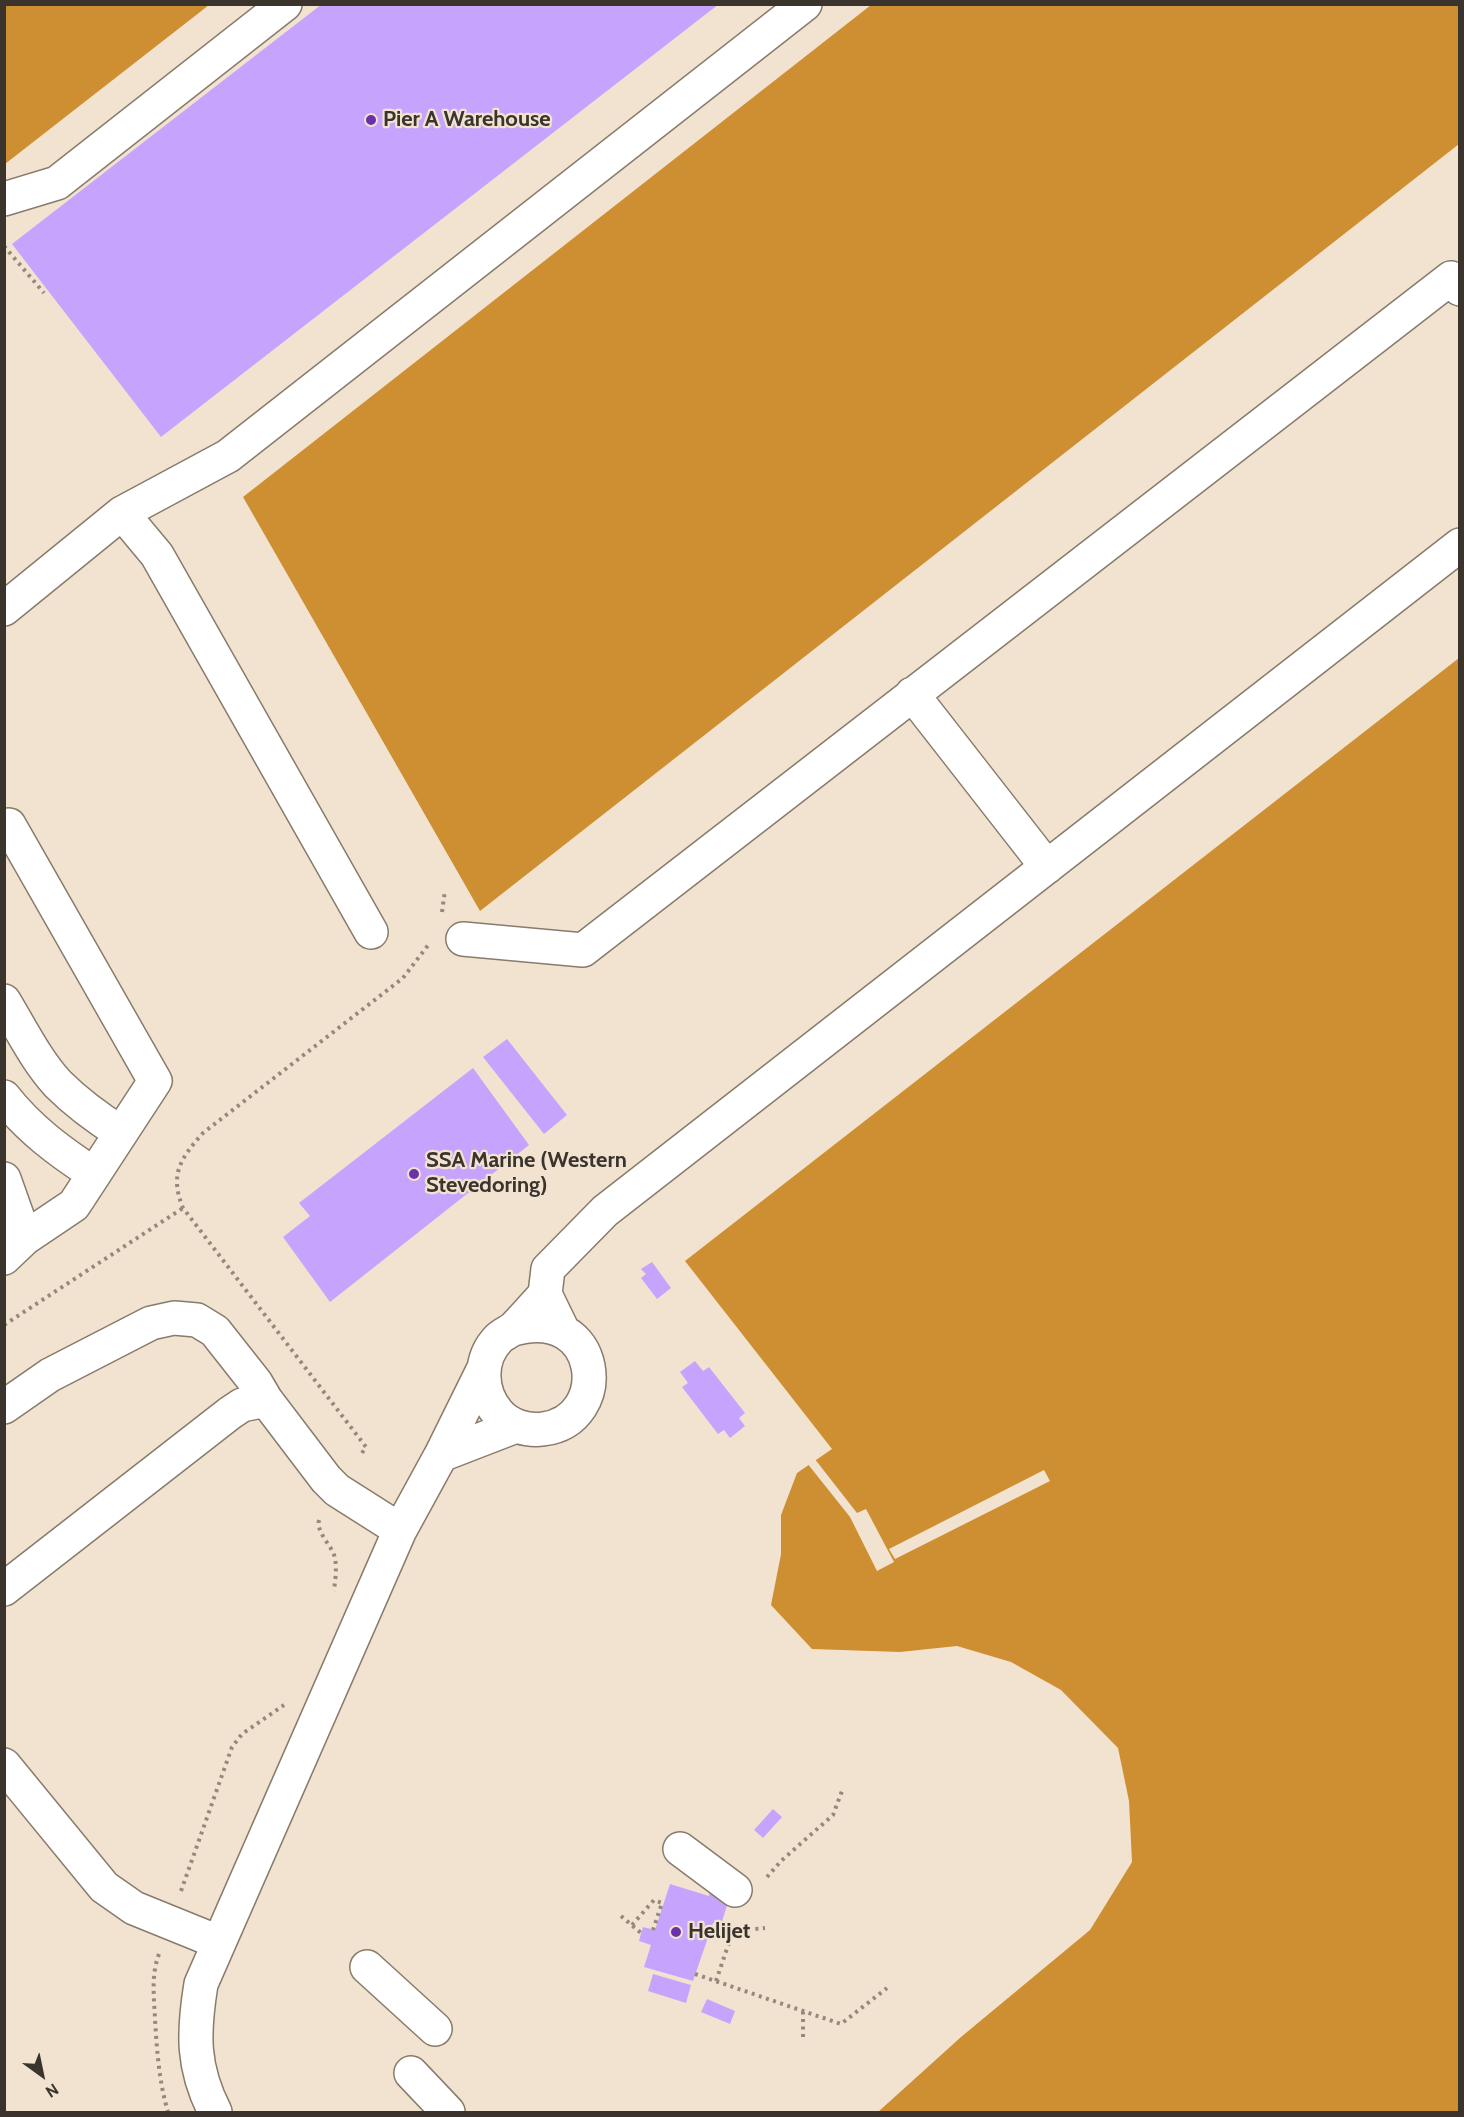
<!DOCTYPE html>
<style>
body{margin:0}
#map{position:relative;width:1464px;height:2117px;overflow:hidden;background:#f2e3d1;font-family:Cabin,sans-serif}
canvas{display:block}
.frame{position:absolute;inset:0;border:6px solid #3a342d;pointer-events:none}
.north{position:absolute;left:12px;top:2045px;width:60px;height:60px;-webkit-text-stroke:4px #f2e3d1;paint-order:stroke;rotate:147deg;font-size:16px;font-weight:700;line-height:24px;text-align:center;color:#3a342d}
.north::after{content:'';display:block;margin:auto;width:21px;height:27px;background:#3a342d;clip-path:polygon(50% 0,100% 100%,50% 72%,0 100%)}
</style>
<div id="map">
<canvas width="1464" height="2117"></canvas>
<div class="frame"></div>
<div class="north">N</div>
</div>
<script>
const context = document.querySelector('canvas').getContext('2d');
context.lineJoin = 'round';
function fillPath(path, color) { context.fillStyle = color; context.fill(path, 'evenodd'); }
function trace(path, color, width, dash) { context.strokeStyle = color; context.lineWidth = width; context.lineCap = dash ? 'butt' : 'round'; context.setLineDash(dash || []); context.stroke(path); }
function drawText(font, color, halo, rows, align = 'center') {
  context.font = font + ' Cabin,sans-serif'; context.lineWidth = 4.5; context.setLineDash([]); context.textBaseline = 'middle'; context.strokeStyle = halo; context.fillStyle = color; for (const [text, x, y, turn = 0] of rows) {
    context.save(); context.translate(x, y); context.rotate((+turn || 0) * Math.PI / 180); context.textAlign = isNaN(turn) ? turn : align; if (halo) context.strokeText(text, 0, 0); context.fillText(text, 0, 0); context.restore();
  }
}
fillPath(new Path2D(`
 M5,4h204v1l-204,159z
 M871,5h588v139l-979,767 -237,-414z
 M1459,658v1454h-581l83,-75 129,-107 42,-68 -3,-61 -11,-53 -57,-58 -50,-28 -54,-16 -57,6 -88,-3 -41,-44 10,-51v-39l16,-42 35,-24 -147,-188z`), '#ce8f33');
fillPath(new Path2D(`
 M814,1458l43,55 9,-4 28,53 -17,9 -27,-54 -43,-54z
 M1044,1470l6,11 -155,78 -6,-10z`), '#f2e3d1');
fillPath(new Path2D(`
 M322,4h397l-558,433 -149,-193z
 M507,1039l60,76 -23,19 -61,-77z
 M473,1068l56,77 -199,157 -47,-65 27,-21 -11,-13z
 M652,1262l19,26 -14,11 -16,-21 5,-4 -5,-5z
 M695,1361l8,10 6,-4 36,46 -6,5 6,8 -15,12 -6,-8 -6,4 -36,-47 6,-4 -8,-11z
 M773,1809l9,8 -19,21 -9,-8z
 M670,1884l39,12 1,-6 8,3 -1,6 11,3 -7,23 -8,-2 -20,58 -49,-14 7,-22 -12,-4 2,-8 2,-6 12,3z
 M653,1974l38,11 -5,18 -38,-12z
 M707,1999l28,12 -5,13 -29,-12z`), '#c6a3fc');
const minor = new Path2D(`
 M4,199l53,-16 228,-179
 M122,513l106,-57 577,-452
 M4,609l118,-96 35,42 214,377
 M912,694l135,173
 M4,826l5,-1 146,256 -81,124 -49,33 -21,20
 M463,939l120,11 868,-672 9,11
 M4,1001c17,28 32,59 54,83 19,19 41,35 63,49
 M4,1097c25,32 56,55 90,77
 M4,1179l21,59
 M513,1329c89,-25 101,91 30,100 -16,2 -34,-3 -45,-16 -18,-21 -20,-54 1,-75 4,-4 10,-6 15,-10 11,-11 21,-23 31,-34
 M563,1331l-18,-37 3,-25 57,-58 855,-666
 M4,1407l46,-32 101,-52 23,-5 23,2 18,11 41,52 10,17
 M441,1455l75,-29
 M4,1589l226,-176 12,-8 24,-5 60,79 11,11 63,40
 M4,1765l100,122 30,21 84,34
 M680,1849l55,41
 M367,1967l68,62
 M411,2073l37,39
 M215,2112c-23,-45 -22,-79 -14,-128l199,-454 41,-75 42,-85`);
trace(minor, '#887b6b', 36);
trace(new Path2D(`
 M4,246l40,47
 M442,912l3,-22
 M4,1325l179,-117
 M362,1453l4,-6 -183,-239c-14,-34 -2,-50 20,-75l200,-155 26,-34
 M319,1520c-3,13 13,25 16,38 2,11 0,23 -1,33
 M767,1877l14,-16 52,-46 9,-24
 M181,1891l51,-144 10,-13 42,-29
 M621,1916l20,17
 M632,1925l22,-25 8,3 -9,27
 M733,1931l32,-3
 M159,1954c-8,21 -5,42 -4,65 2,32 4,63 13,93
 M695,1974l146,50 46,-36
 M716,1981l19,-56
 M803,2037v-25`), '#93897c', 4, [3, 4.5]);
trace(minor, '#fff', 33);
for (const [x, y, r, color] of [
 [371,120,6,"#6b31a8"],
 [414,1174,6,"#6b31a8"],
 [676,1932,6,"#6b31a8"]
]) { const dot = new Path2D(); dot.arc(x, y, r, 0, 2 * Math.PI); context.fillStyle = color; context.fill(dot); trace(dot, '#f2e3d1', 2); }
drawText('bold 22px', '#3a342d', '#f2e3d1', [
 ["Pier A Warehouse",383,120],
 ["SSA Marine (Western",426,1161],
 ["Stevedoring)",426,1186],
 ["Helijet",688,1932]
], 'left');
</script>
